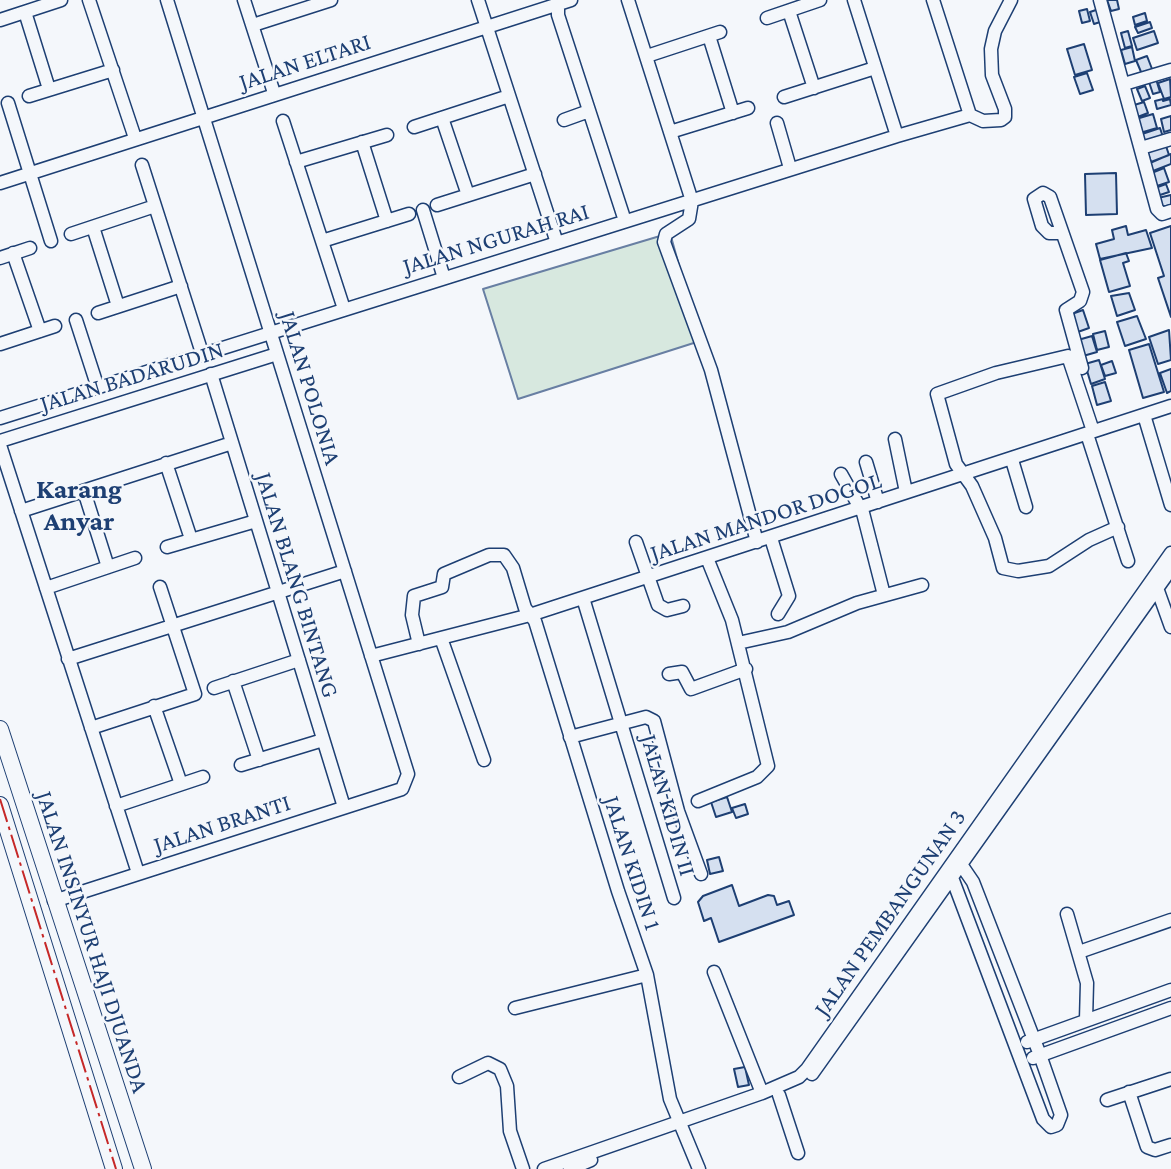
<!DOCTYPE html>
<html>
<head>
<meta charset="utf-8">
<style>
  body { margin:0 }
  canvas { display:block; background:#f4f7fb }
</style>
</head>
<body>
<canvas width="1171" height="1169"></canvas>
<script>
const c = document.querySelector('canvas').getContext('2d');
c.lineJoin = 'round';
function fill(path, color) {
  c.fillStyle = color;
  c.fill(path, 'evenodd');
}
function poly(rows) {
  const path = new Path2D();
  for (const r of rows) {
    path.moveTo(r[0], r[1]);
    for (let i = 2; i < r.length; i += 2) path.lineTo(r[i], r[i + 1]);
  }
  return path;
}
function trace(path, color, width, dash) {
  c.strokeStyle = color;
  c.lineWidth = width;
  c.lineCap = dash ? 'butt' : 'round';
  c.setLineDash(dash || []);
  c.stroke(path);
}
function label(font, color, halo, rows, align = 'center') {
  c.font = font + ' "Crimson Pro",serif';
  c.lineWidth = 5;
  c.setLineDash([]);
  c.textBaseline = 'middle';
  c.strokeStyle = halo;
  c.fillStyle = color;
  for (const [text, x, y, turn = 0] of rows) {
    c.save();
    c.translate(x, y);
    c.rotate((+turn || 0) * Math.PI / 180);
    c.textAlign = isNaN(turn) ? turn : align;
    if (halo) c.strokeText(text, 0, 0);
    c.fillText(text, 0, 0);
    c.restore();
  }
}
const green = poly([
  [670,233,700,341,518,399,483,289,670,233]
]);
const building = poly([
  [1107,0,1117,0,1119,9,1111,11,1107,0],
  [1087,9,1090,21,1082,23,1079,11,1087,9],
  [1099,9,1103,21,1094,24,1090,12,1099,9],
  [1145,13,1147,21,1135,25,1133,17,1145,13],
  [1150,22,1152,28,1138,33,1135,27,1150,22],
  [1128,31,1132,46,1125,48,1121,33,1128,31],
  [1154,31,1158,43,1137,50,1133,38,1154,31],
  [1084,44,1092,70,1075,75,1067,49,1084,44],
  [1132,47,1135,61,1125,64,1121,50,1132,47],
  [1147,56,1154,74,1144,79,1136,60,1147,56],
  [1087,73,1093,90,1080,94,1074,77,1087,73],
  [1156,79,1160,92,1153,94,1149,82,1156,79],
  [1170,79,1171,97,1164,99,1158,83,1170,79],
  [1145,86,1150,98,1142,101,1137,89,1145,86],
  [1163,99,1163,101,1170,99,1171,105,1157,109,1155,101,1163,99],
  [1144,102,1148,113,1135,118,1131,106,1144,102],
  [1153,114,1157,128,1140,133,1136,119,1153,114],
  [1171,116,1171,130,1164,132,1161,119,1171,116],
  [1160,128,1164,140,1146,145,1142,134,1160,128],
  [1164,140,1169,155,1151,162,1146,147,1164,140],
  [1171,154,1171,164,1153,171,1150,163,1171,154],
  [1164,168,1169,182,1154,187,1149,174,1164,168],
  [1116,173,1117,214,1086,215,1085,174,1116,173],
  [1166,184,1169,192,1157,196,1155,188,1166,184],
  [1171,195,1171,205,1161,207,1158,198,1171,195],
  [1126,226,1128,235,1146,230,1152,248,1100,259,1096,244,1114,239,1112,230,1126,226],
  [1171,226,1171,317,1158,278,1164,276,1150,233,1171,226],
  [1126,253,1129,261,1123,263,1130,286,1109,292,1100,260,1126,253],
  [1129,293,1135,310,1117,316,1111,296,1129,293],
  [1083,310,1089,328,1075,333,1069,315,1083,310],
  [1137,316,1146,339,1125,346,1117,322,1137,316],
  [1169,330,1171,360,1158,364,1149,337,1169,330],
  [1105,331,1109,347,1097,350,1093,334,1105,331],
  [1092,336,1097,352,1083,356,1078,340,1092,336],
  [1149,344,1164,392,1143,398,1129,350,1149,344],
  [1099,360,1105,379,1091,384,1085,364,1099,360],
  [1112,361,1116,373,1105,376,1101,365,1112,361],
  [1171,369,1171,391,1167,393,1160,373,1171,369],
  [1105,382,1111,401,1097,405,1092,386,1105,382],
  [727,797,732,812,716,817,711,802,727,797],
  [745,804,748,814,736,818,732,808,745,804],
  [719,857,723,871,710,874,707,860,719,857],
  [732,885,739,906,768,895,774,896,777,905,789,901,794,915,719,942,711,918,704,921,698,902,703,896,732,885],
  [745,1067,749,1085,738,1087,734,1069,745,1067]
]);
const minor = poly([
  [89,0,135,138],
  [244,0,274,93],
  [478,0,557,243],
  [628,0,692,201,689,219,666,234,664,242,711,370,757,542],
  [854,0,897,136],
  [933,0,970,115],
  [1100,0,1157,209,1162,214,1171,211],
  [558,6,558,15,625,221],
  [789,11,814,88],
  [25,12,49,89],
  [767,18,820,0],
  [0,20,61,0],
  [253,25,331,0],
  [709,36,733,113],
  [647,56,720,32],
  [1124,84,1171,70],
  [29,96,113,70],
  [784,97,875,68],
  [8,103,51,241],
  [442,118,468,195],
  [564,120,589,111],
  [283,121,344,309],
  [777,123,790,168],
  [414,127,509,96],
  [670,132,748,108],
  [362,142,387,221],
  [1141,148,1171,139],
  [296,162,387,135],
  [142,165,202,353],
  [0,183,571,0],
  [437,205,535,174],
  [423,210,444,278],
  [93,227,118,306],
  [1060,233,1049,233,1042,226,1034,199,1043,193,1050,197,1083,292,1080,301,1066,310,1082,368],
  [71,234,155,206],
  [322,241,409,214],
  [13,253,40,331],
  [0,258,30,248],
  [98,313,181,286],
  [76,320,98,388],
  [0,344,55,326],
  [211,374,344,807],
  [1144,415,1171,505],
  [0,418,897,136,970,115,983,121,1001,120,1005,117,1005,109,992,75,991,49,995,31,1011,0],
  [1093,431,1068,356,996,373,937,394,956,464,972,486,995,538,1003,568,1018,571,1049,566,1089,540,1118,527],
  [1087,434,1128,561],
  [895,439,906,492],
  [0,441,277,354],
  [0,445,138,873],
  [1012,460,1026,507],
  [866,462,878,502],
  [166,463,191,539],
  [841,474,863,513,884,595],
  [84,491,108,567],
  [21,511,232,443],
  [771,538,789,596,778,614],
  [636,542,658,605,667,610,683,606],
  [167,547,256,521],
  [46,588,135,558],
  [1157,588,1171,627],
  [583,598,674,898],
  [441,638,484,760],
  [738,643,788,632,857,603,922,585],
  [419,644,412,615,414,596,442,587,444,574,489,555,504,555,513,568,525,608,535,621,618,891,647,975,670,1099,699,1169],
  [371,656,530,615,1171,406],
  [68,659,345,571],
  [669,674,682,672,691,689,746,669],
  [233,681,259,760],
  [214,688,299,660],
  [154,706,181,784],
  [91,728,195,694,160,587],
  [570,737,646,717,654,721,678,811,701,874],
  [241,765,323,740],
  [698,801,757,777,768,766,732,620,707,558],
  [116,806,203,777],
  [951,875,1043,1119,1051,1127,1057,1125,1061,1115,1040,1055,973,882,958,860],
  [54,901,402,789,408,774,167,0],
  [1067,914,1087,983,1086,1020],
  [1079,952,1171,920],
  [714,972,762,1093],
  [515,1008,647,975],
  [1027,1042,1171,990],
  [1033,1058,1171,1008],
  [812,1074,1171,569],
  [459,1077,488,1063,500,1069,507,1086,510,1131,523,1169],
  [1129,1092,1147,1147,1155,1150,1171,1145],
  [779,1095,798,1153],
  [1107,1100,1171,1079],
  [544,1169,762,1093,799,1077,807,1069,1171,553],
  [570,1169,591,1160]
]);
const major = poly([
  [0,729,143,1169],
  [0,805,114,1169]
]);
const power = poly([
  [0,799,116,1169]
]);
const streetNames = [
  ["JALAN ELTARI",305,62,-18],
  ["JALAN NGURAH RAI",496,239,-17],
  ["JALAN BADARUDIN",132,377,-17],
  ["JALAN POLONIA",310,388,73],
  ["JALAN MANDOR DOGOL",766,517,-18],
  ["JALAN BLANG BINTANG",297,585,73],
  ["JALAN KIDIN II",668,805,74],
  ["JALAN BRANTI",222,824,-18],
  ["JALAN KIDIN 1",632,863,72],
  ["JALAN PEMBANGUNAN 3",890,913,-55],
  ["JALAN INSINYUR HAJI DJUANDA",92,942,72]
];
const quarterNames = [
  ["Karang",79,489],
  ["Anyar",79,521]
];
fill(green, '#d7e8df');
trace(green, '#687fa3', 2);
fill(building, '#d5e0f0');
trace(building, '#1d3f73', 2);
trace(minor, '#1d3f73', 15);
trace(major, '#1d3f73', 18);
trace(minor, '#f4f7fb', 12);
trace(major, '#f4f7fb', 16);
trace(power, '#c62828', 2, [24, 5, 3.5, 5]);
label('24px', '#1d3f73', '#f4f7fb', streetNames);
label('bold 28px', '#1d3f73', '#f4f7fb', quarterNames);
</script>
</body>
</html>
